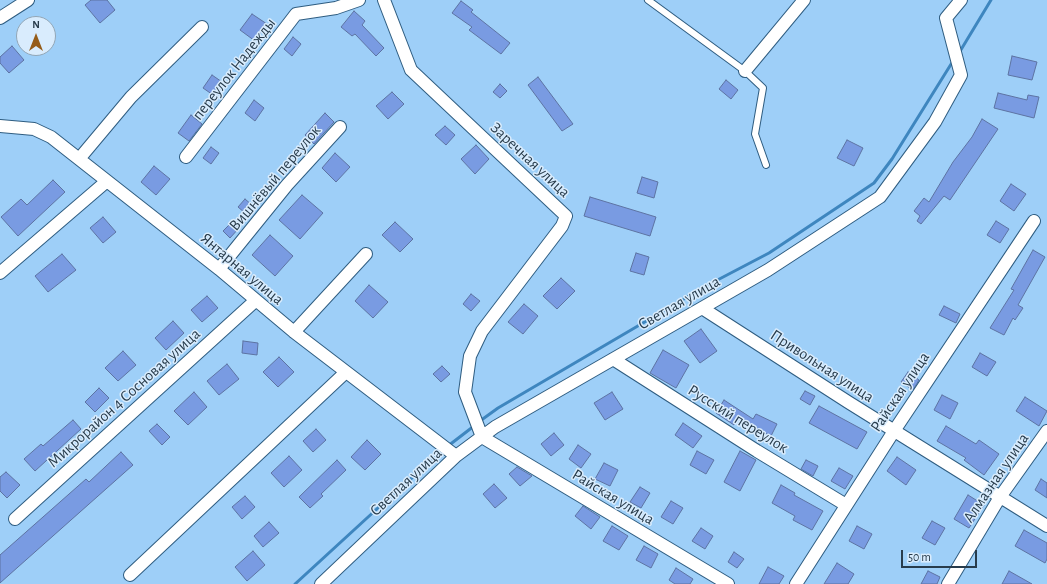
<!DOCTYPE html>
<html>
<head>
<meta charset="utf-8">
<style>
  body { margin:0 }
  #map { position:relative; width:1047px; height:584px; overflow:hidden; background:#9ecff8; font-family:"Alegreya Sans",sans-serif }
  canvas { display:block }
  .north { position:absolute; left:16px; top:16px; width:40px; height:40px; box-sizing:border-box; background:#d9ecfd; border:1px solid #92a6b6; border-radius:50%; rotate:0deg; font-size:11px; font-weight:700; line-height:16px; text-align:center; color:#283c4c }
  .north::after { content:''; display:block; margin:auto; width:14px; height:18px; background:#955c19; clip-path:polygon(50% 0,100% 100%,50% 72%,0 100%) }
  .scale { position:absolute; left:901px; top:550px; width:76px; height:18px; box-sizing:border-box; border:2px solid #283c4c; border-top:0; padding-left:5px; font-size:12px; line-height:14px; white-space:nowrap; color:#283c4c; -webkit-text-stroke:3px #d9ecfd; paint-order:stroke }
</style>
</head>
<body>
<div id="map">
<canvas width="1047" height="584"></canvas>
<div class="north">N</div>
<div class="scale">50 m</div>
</div>
<script>
const c = document.querySelector('canvas').getContext('2d');
c.lineJoin = 'round';
function poly(rows) {
  const path = new Path2D();
  for (const r of rows) {
    path.moveTo(r[0], r[1]);
    for (let i = 2; i < r.length; i += 2) path.lineTo(r[i], r[i + 1]);
  }
  return path;
}
function trace(path, color, width, dash) {
  c.strokeStyle = color;
  c.lineWidth = width;
  c.lineCap = dash ? 'butt' : 'round';
  c.setLineDash(dash || []);
  c.stroke(path);
}
function fill(path, color) {
  c.fillStyle = color;
  c.fill(path, 'evenodd');
}
function label(font, color, halo, rows, align = 'center') {
  c.font = font + ' "Alegreya Sans",sans-serif';
  c.lineWidth = 3;
  c.setLineDash([]);
  c.textBaseline = 'middle';
  c.strokeStyle = halo;
  c.fillStyle = color;
  for (const [text, x, y, turn = 0] of rows) {
    c.save();
    c.translate(x, y);
    c.rotate((+turn || 0) * Math.PI / 180);
    c.textAlign = isNaN(turn) ? turn : align;
    if (halo) c.strokeText(text, 0, 0);
    c.fillText(text, 0, 0);
    c.restore();
  }
}
const stream = poly([
  [959,53,991,0],
  [480,421,498,408,706,286,769,253,874,183,892,159,953,61],
  [448,446,474,426],
  [295,584,391,496,444,450]
]);
const building = poly([
  [91,0,107,0,115,10,100,23,85,5,91,0],
  [461,1,473,10,471,12,510,43,501,54,469,30,472,27,452,13,461,1],
  [354,11,365,21,362,25,384,48,376,56,355,34,352,36,341,27,354,11],
  [252,14,267,24,255,41,240,30,252,14],
  [293,37,301,44,292,56,284,49,293,37],
  [12,46,24,60,9,73,0,63,0,57,12,46],
  [1012,56,1037,62,1032,80,1008,75,1012,56],
  [212,75,225,84,216,97,203,88,212,75],
  [538,77,573,124,562,131,528,85,538,77],
  [726,80,738,90,731,99,719,89,726,80],
  [500,84,507,91,500,98,493,92,500,84],
  [392,92,404,104,388,119,376,106,392,92],
  [998,93,1027,100,1028,95,1039,97,1034,118,994,108,998,93],
  [254,100,264,108,255,121,245,113,254,100],
  [325,113,334,122,314,144,305,135,325,113],
  [191,115,202,124,189,141,178,133,191,115],
  [982,119,998,129,950,200,944,196,921,224,917,221,920,216,914,211,924,198,929,202,953,162,972,137,982,119],
  [445,126,455,135,446,145,435,135,445,126],
  [847,140,863,148,854,166,837,158,847,140],
  [476,145,489,159,475,174,461,159,476,145],
  [211,147,219,153,211,164,203,158,211,147],
  [335,153,350,167,336,182,322,168,335,153],
  [154,166,170,179,156,195,141,182,154,166],
  [642,177,658,182,654,198,637,193,642,177],
  [53,180,65,192,18,236,1,217,21,199,27,205,53,180],
  [1011,184,1026,194,1014,211,1000,201,1011,184],
  [302,195,323,213,300,239,279,220,302,195],
  [590,197,656,217,650,236,584,216,590,197],
  [245,199,252,205,245,213,238,207,245,199],
  [103,217,116,232,103,243,90,228,103,217],
  [996,221,1009,229,1000,243,987,235,996,221],
  [232,222,239,228,230,238,223,231,232,222],
  [395,222,413,239,400,252,382,235,395,222],
  [270,235,293,256,275,276,252,255,270,235],
  [1033,250,1045,257,1018,305,1023,308,1015,320,1013,318,1004,335,990,328,1014,290,1011,289,1033,250],
  [636,253,649,257,644,275,630,271,636,253],
  [62,254,76,270,48,292,35,276,62,254],
  [561,278,575,291,557,309,543,296,561,278],
  [369,285,388,302,373,318,355,301,369,285],
  [471,294,480,301,471,311,463,304,471,294],
  [207,296,218,308,202,322,191,310,207,296],
  [524,304,538,316,523,334,508,322,524,304],
  [944,306,960,314,956,323,939,315,944,306],
  [173,321,184,333,166,350,155,338,173,321],
  [701,329,717,351,700,363,684,341,701,329],
  [243,341,258,343,257,355,242,353,243,341],
  [663,350,689,365,676,388,650,373,663,350],
  [123,351,136,365,118,381,105,368,123,351],
  [980,353,996,362,987,376,972,367,980,353],
  [279,357,294,372,278,387,263,372,279,357],
  [227,364,239,379,219,395,207,381,227,364],
  [442,366,450,374,441,382,433,374,442,366],
  [908,372,919,380,913,390,901,382,908,372],
  [99,388,109,398,95,412,85,402,99,388],
  [805,391,815,396,810,405,800,399,805,391],
  [194,392,207,407,188,425,174,411,194,392],
  [612,392,623,409,605,420,594,403,612,392],
  [942,395,958,403,950,419,934,410,942,395],
  [1025,397,1047,411,1039,426,1016,411,1025,397],
  [724,400,753,419,756,414,777,424,771,436,737,419,734,425,716,413,724,400],
  [819,406,867,432,857,449,809,423,819,406],
  [73,420,81,429,35,471,24,459,41,444,43,446,73,420],
  [683,423,702,436,693,448,675,435,683,423],
  [157,424,170,437,162,445,149,431,157,424],
  [946,426,976,444,979,440,999,454,984,475,964,460,966,458,937,441,946,426],
  [316,429,326,440,313,452,303,441,316,429],
  [554,433,564,445,551,456,541,444,554,433],
  [367,440,381,454,365,470,351,457,367,440],
  [578,445,591,454,581,468,569,459,578,445],
  [697,451,714,460,706,474,690,465,697,451],
  [740,451,756,460,740,491,724,482,740,451],
  [121,452,133,465,0,583,0,555,86,479,89,482,121,452],
  [289,456,302,470,284,487,271,473,289,456],
  [897,457,916,470,906,485,887,471,897,457],
  [337,460,346,470,321,494,323,496,310,508,299,497,337,460],
  [806,460,818,466,813,476,801,469,806,460],
  [604,463,618,470,610,486,595,479,604,463],
  [517,467,532,476,520,486,509,474,517,467],
  [839,468,853,476,845,489,831,481,839,468],
  [6,472,20,485,7,498,0,491,0,477,6,472],
  [1041,479,1047,483,1047,498,1035,490,1041,479],
  [494,484,507,498,495,508,483,494,494,484],
  [781,485,795,493,794,495,823,511,812,530,793,520,795,516,772,503,781,485],
  [640,487,650,493,641,508,630,502,640,487],
  [968,495,984,505,969,528,954,519,968,495],
  [245,496,255,507,242,519,232,507,245,496],
  [671,501,683,508,673,524,661,517,671,501],
  [583,506,600,517,591,529,575,516,583,506],
  [932,521,945,528,935,545,922,538,932,521],
  [269,522,279,533,263,547,254,536,269,522],
  [612,526,628,536,619,550,603,541,612,526],
  [857,526,872,534,864,549,849,541,857,526],
  [701,528,713,536,705,549,692,541,701,528],
  [1024,530,1047,543,1047,559,1045,563,1015,546,1024,530],
  [644,546,658,554,651,568,636,560,644,546],
  [253,551,265,565,247,581,235,567,253,551],
  [734,552,744,559,737,568,728,562,734,552],
  [837,563,854,574,848,584,824,584,837,563],
  [768,567,784,576,779,584,759,584,768,567],
  [676,568,693,579,690,584,675,584,669,580,676,568],
  [928,571,940,577,937,584,921,584,928,571],
  [1009,571,1032,584,1002,584,1009,571]
]);
const lane = poly([
  [648,0,745,71,763,88,755,134,766,165]
]);
const street = poly([
  [384,0,411,70,566,216,562,226,482,331,470,356,465,392,482,437,728,584],
  [0,18,28,0],
  [745,71,804,0],
  [0,126,34,129,51,137,219,269,294,332,456,456],
  [186,157,296,14,336,8,359,0],
  [79,159,131,97,202,27],
  [219,269,287,185,340,127],
  [0,273,107,181],
  [702,308,848,402,1047,526],
  [294,332,366,254],
  [613,359,757,451,846,505],
  [15,519,255,301],
  [130,575,346,372],
  [321,584,456,456,495,427,768,270,880,197,935,122,961,75,946,18,961,0],
  [796,584,894,431,1034,221],
  [948,584,1000,497,1047,431]
]);
const streetNames = [
  ["переулок Надежды",234,69,-52],
  ["Заречная улица",530,160,43],
  ["Вишнёвый переулок",275,178,-50],
  ["Янтарная улица",242,269,40],
  ["Светлая улица",679,303,-30],
  ["Привольная улица",822,366,33],
  ["Райская улица",900,392,-56],
  ["Микрорайон 4 Сосновая улица",124,398,-42],
  ["Русский переулок",738,419,32],
  ["Алмазная улица",996,478,-56],
  ["Светлая улица",406,482,-43],
  ["Райская улица",613,497,31]
];
trace(stream, '#3e86bf', 3);
fill(building, '#799be2');
trace(building, '#5d73a2', 1);
trace(lane, '#2f5d81', 8);
trace(street, '#2f5d81', 14);
trace(lane, '#fff', 6);
trace(street, '#fff', 12);
label('16px', '#283c4c', '#d9ecfd', streetNames);
</script>
</body>
</html>
